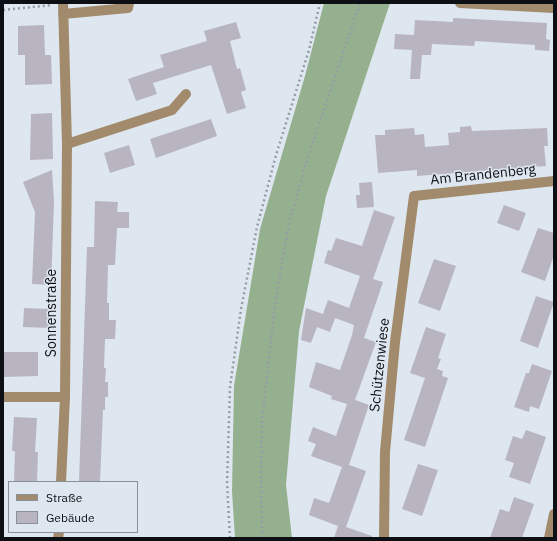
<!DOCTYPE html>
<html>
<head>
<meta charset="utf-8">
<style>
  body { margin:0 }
  #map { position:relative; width:557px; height:541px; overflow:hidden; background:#dee6f0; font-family:"IBM Plex Sans",sans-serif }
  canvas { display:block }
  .frame { position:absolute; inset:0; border:4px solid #0c0f13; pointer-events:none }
  .legend { position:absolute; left:8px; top:481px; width:130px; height:52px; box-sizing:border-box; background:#dee6f0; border:1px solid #8a9098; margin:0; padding:5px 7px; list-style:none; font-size:12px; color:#0c0f13 }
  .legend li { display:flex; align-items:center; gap:8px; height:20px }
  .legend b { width:20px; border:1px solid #8a9098 }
</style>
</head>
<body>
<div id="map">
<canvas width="557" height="541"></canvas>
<div class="frame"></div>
<ul class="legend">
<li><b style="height:5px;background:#a28b6c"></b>Straße</li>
<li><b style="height:11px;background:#b8b5c1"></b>Gebäude</li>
</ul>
</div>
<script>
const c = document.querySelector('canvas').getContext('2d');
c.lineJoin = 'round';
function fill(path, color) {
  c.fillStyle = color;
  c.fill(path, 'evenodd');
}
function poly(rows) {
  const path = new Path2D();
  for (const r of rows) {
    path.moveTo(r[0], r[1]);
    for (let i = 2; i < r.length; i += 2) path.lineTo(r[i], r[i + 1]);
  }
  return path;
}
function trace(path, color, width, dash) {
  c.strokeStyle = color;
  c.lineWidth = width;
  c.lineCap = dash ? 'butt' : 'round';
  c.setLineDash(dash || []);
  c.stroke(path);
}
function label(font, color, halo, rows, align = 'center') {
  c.font = font + ' "IBM Plex Sans",sans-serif';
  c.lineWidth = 3;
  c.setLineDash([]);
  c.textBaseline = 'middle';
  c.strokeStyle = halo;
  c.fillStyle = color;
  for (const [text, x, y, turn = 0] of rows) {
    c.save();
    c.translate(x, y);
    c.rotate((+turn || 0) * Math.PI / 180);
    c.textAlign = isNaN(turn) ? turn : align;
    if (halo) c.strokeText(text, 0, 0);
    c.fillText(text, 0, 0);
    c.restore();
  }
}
const forest = poly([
  [324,3,390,3,326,196,299,331,286,485,292,538,235,538,232,491,234,386,260,229,305,76]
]);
const building = poly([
  [453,18,547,23,546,39,550,40,549,51,535,50,535,45,475,41,474,46,432,44,431,55,422,55,420,79,410,79,412,50,394,49,395,34,414,35,415,20,453,22],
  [236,22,241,38,230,41,237,69,240,68,246,90,241,92,246,108,227,114,211,65,153,83,157,94,136,101,128,79,164,67,160,55,207,41,204,31],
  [44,25,45,55,51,55,52,84,25,85,25,55,18,55,18,26],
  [52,113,53,159,30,160,31,114],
  [211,119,217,136,156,158,150,139],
  [471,126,472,131,547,128,548,146,544,146,546,166,417,176,417,170,378,173,375,135,385,135,385,130,414,128,415,135,424,134,425,147,449,145,448,133,460,132,460,127],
  [129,145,135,165,110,173,104,153],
  [52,170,54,202,51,285,32,284,35,212,23,182],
  [372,182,374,207,357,208,356,195,360,195,359,183],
  [95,201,118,202,117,212,129,212,129,228,117,228,115,265,108,265,107,303,109,303,109,320,116,320,115,339,105,339,104,368,106,368,105,382,108,382,108,397,105,397,105,410,103,410,100,482,79,482,87,247,94,247],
  [504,205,526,213,519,231,497,223],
  [374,210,395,217,373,279,383,282,364,338,376,342,355,400,369,405,349,465,366,471,346,527,372,536,372,538,334,538,338,526,309,515,314,498,329,503,342,467,311,456,316,444,308,441,313,427,336,436,347,404,331,399,332,396,309,387,316,362,340,370,352,335,354,325,335,318,330,332,317,327,311,343,301,340,306,308,323,314,328,300,349,308,360,276,324,263,328,250,331,251,336,238,362,246],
  [538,228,554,233,554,255,545,281,521,272],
  [434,259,456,266,440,311,418,303],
  [536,296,554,302,538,348,520,341],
  [24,308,50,309,50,328,23,327],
  [426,327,446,334,438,358,441,359,437,369,443,371,442,376,448,378,425,447,404,440,425,378,410,373],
  [3,352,38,352,38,376,3,377],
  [532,364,552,371,539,409,530,406,529,412,514,407,526,373,529,373],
  [14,417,37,418,35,452,38,452,37,482,14,482,15,451,12,451],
  [526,430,546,437,530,484,509,477,514,463,505,460,513,436,522,439],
  [418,464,438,470,422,516,402,509],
  [514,497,534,504,522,538,490,538,500,509,509,512]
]);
const path = poly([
  [3,10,52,5],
  [230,538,227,483,230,387,241,309,257,227,276,155,309,50,320,3],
  [262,538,261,477,262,420,276,296,288,229,306,163,360,3]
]);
const minor = poly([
  [460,3,554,8],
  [63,14,128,8,129,3],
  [67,144,172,110,186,94],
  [3,397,65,397],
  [61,482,65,397,67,144,63,3],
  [58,538,59,532],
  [384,538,385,452,395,342,414,196,554,181]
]);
const tertiary = poly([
  [549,538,554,514]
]);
const streetNames = [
  ["Am Brandenberg",483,175,-6],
  ["Sonnenstraße",52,313,-90],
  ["Schützenwiese",380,365,-84]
];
fill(forest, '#95b08f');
fill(building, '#b8b5c1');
trace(path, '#969ca4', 2.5, [2, 3]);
trace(minor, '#a28b6c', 10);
trace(tertiary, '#a28b6c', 10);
label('14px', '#0c0f13', '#dee6f0', streetNames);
</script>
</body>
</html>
